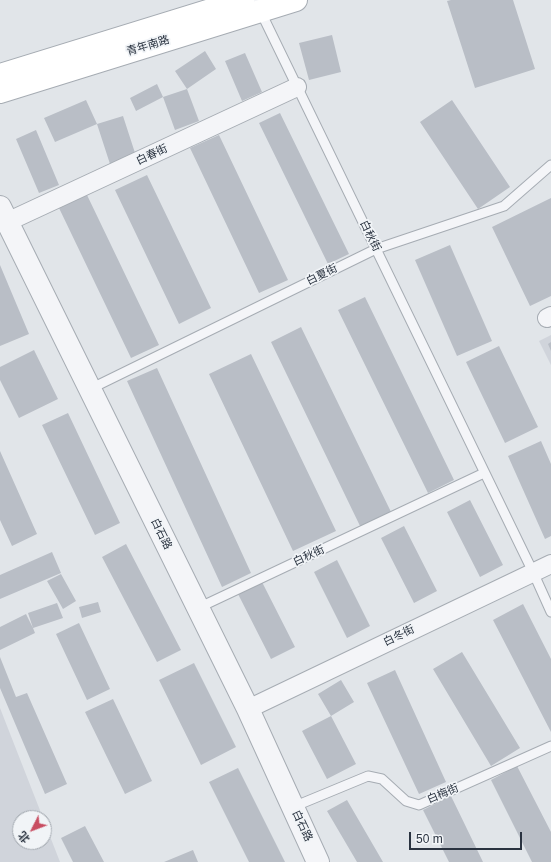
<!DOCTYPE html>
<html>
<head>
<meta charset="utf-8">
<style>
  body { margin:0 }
  #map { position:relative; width:551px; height:862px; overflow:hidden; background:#e1e5e9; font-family:Helvetica,"Noto Sans SC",sans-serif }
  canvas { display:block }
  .north { position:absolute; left:12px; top:810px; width:40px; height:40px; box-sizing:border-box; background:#f1f4f7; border:1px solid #a1a7ae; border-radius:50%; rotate:228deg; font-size:11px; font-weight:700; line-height:16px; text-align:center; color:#2a3340 }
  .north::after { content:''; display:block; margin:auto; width:14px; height:18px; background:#c84d61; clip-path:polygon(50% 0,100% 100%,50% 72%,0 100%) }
  .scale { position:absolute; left:409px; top:832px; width:113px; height:18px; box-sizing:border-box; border:2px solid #2a3340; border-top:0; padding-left:5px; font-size:12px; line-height:14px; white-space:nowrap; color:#2a3340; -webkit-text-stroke:3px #f1f4f7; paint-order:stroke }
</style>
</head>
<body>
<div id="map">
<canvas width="551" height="862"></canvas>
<div class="north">北</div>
<div class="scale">50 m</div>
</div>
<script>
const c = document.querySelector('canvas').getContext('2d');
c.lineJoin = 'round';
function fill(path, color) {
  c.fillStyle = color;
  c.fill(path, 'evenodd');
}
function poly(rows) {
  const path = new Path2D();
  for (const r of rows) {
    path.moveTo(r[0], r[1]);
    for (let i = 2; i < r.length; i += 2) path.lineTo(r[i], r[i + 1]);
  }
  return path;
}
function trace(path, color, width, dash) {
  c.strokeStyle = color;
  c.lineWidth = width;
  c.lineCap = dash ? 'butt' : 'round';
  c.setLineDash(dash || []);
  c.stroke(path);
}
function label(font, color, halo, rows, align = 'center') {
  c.font = font + ' Helvetica,"Noto Sans SC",sans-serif';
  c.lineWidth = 3.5;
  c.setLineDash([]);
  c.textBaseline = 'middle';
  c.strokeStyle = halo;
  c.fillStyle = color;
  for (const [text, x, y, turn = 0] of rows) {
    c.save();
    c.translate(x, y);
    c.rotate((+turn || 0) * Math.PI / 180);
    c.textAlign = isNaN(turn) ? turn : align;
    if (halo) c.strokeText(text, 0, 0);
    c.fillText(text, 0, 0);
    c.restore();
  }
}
const built = poly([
  [551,335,551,365,539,341],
  [0,708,43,818,20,818,20,842,44,842,44,821,60,862,0,862]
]);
const building = poly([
  [451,0,513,0,535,69,475,88,447,1],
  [332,35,341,72,309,80,299,43],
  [205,51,216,69,187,89,199,121,175,130,163,97,187,89,175,71],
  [245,53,262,92,242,101,225,61],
  [157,84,163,97,136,111,130,98],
  [86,100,97,124,55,142,44,118],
  [452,100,510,187,478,209,420,122],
  [280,113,349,254,328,264,259,123],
  [123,116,136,156,110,164,97,124],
  [36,130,59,185,39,193,16,139],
  [219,135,288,280,259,293,190,148],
  [147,175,211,308,179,324,115,190],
  [87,195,159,345,131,358,59,208],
  [551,198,551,296,530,306,492,227],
  [450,245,492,341,457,356,415,260],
  [0,265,29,334,0,346],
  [365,297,454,480,428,493,338,310],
  [301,327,392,514,361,528,271,342],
  [551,342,551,351,548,344],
  [499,346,538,427,505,443,466,362],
  [34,350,58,399,19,418,0,380,0,367],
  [251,354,336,531,293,551,209,374],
  [157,368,251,573,222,587,127,381],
  [68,413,120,523,95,535,42,425],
  [541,441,551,464,551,536,545,539,508,456],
  [0,451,37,534,12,546,0,520],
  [470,500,503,565,480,577,447,512],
  [404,526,437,591,414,603,381,538],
  [126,544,181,650,157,662,102,557],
  [52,552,61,573,0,599,0,575],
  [337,560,370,626,347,638,314,572],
  [61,574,76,601,63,609,47,581],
  [262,582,295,647,271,659,238,594],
  [98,602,101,612,82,618,79,607],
  [57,603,63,618,33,628,35,633,0,650,0,627,26,614,33,628,28,613],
  [523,604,551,659,551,732,493,620],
  [79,623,110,689,87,700,56,634],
  [462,652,520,748,491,766,433,669],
  [0,657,16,697,27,693,67,784,45,794,0,688],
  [194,663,236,747,201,765,159,680],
  [395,670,446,782,419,794,367,683],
  [341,680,354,702,331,716,318,694],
  [113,699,152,781,125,794,85,712],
  [331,716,356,764,327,779,302,731],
  [517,766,551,832,551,862,532,862,491,780],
  [238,768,285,862,249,862,209,782],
  [451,796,483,862,449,862,423,810],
  [347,800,383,862,357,862,327,811],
  [85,826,104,862,73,862,61,838],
  [193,850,198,862,164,862]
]);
const service = poly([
  [255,0,533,572,551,612],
  [90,389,376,249,504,206,551,165],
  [198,608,484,473],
  [293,807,368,776,382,779,406,801,419,805,551,746]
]);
const minor = poly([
  [7,222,297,87],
  [547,318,551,316],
  [248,709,551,564]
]);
const tertiary = poly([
  [0,207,248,709,318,862]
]);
const secondary = poly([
  [0,75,243,0],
  [0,92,296,0]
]);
const streetNames = [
  ["青年南路",148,46,-17],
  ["白春街",152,155,-25],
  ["白秋街",370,236,64],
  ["白夏街",322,275,-26],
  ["白石路",161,534,64],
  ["白秋街",309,556,-25],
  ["白冬街",399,636,-26],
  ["白梅街",443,794,-23],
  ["白石路",302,826,65]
];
fill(built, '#d0d4db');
fill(building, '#b9bec6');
trace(service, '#a6acb3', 11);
trace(minor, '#a6acb3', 20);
trace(tertiary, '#a6acb3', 24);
trace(secondary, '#a6acb3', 24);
trace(service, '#f4f5f8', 9);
trace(minor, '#f4f5f8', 18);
trace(tertiary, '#f4f5f8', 22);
trace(secondary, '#fff', 22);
label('11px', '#2a3340', '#f1f4f7', streetNames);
</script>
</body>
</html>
